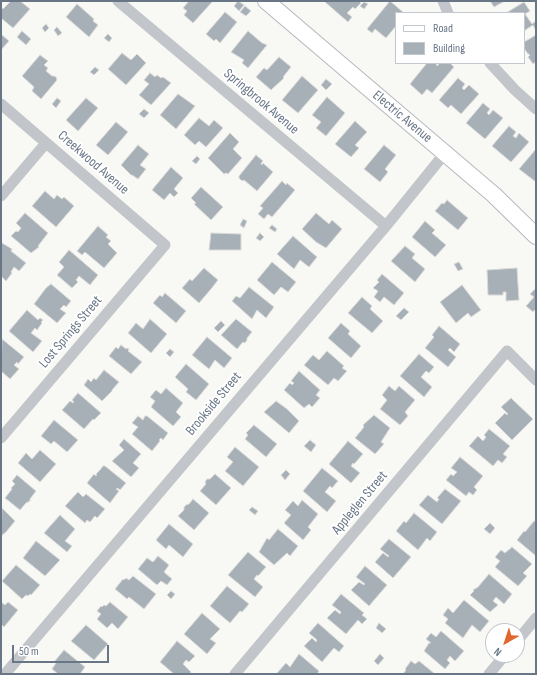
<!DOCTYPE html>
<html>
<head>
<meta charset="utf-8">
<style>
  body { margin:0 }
  #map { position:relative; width:537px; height:675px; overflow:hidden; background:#f8f8f5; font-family:"Sofia Sans Condensed",sans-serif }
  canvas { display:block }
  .frame { position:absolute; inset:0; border:2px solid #687686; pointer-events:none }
  .legend { position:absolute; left:395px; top:12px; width:130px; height:52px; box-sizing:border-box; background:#fff; border:1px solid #c3c8cf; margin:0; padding:5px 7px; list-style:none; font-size:12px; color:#687686 }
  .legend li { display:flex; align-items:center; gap:8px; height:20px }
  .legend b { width:20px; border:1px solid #c3c8cf }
  .north { position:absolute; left:485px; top:623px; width:40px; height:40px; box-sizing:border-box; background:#fff; border:1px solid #c3c8cf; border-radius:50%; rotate:219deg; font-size:11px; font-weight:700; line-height:16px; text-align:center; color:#687686 }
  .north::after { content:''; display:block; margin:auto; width:14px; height:18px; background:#e1672d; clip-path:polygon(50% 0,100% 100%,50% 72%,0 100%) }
  .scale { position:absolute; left:12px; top:645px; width:97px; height:18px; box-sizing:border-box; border:2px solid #687686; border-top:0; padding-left:5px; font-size:12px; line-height:14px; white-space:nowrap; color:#687686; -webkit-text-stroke:3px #fff; paint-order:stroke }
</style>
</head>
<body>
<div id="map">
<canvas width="537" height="675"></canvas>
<div class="frame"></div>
<ul class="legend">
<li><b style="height:5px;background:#fff"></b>Road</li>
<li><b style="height:11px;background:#a8b0b7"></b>Building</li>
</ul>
<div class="north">N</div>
<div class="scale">50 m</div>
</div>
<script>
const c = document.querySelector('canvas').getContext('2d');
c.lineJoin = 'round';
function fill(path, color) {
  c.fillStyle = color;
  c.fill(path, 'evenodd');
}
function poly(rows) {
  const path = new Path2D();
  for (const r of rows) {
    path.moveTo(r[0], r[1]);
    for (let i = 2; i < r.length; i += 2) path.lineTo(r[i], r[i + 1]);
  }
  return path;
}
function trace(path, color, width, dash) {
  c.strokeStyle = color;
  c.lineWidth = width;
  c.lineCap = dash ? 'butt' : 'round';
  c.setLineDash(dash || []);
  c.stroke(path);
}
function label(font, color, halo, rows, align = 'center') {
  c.font = font + ' "Sofia Sans Condensed",sans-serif';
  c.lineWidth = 4;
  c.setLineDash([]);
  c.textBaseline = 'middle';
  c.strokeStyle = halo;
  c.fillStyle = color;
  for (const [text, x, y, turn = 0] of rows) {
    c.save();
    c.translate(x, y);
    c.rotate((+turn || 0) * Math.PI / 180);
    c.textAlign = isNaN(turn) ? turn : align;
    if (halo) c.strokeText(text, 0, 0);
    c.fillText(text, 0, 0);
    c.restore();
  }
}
const building = poly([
  [11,1,20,1,30,9,13,28,1,18,1,7,3,9,11,1],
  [189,1,213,1,193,23,184,15,187,11,183,8,189,1],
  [238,1,244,5,239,11,234,6,238,1],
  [326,1,359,1,361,3,355,9,353,7,347,13,352,17,348,22,325,2,326,1],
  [390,1,404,13,396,13,396,26,386,38,375,29,372,33,367,29,390,1],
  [490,1,505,1,494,7,490,1],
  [364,2,368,4,364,9,360,6,364,2],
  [524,2,530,11,525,14,532,24,536,21,535,29,533,25,524,31,524,13,506,13,524,2],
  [77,4,94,19,93,21,98,25,89,37,66,17,77,4],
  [245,6,251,11,246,16,240,12,245,6],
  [225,12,237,22,220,43,216,39,214,41,206,34,225,12],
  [46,24,49,28,45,32,42,28,46,24],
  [57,27,62,33,58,36,54,30,57,27],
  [22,31,31,39,26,45,17,37,22,31],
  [248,31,262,43,267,45,248,68,242,63,244,60,231,52,248,31],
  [1,34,9,41,1,50,1,34],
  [108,34,112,38,109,42,104,38,108,34],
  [536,35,536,62,533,64,528,57,530,55,529,54,528,54,524,48,524,42,536,35],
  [122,53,131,60,137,54,146,63,126,85,108,69,122,53],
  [40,55,48,61,44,65,48,68,46,71,52,76,54,76,56,77,57,80,41,99,32,91,34,87,22,76,40,55],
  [279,57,291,67,283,77,284,78,271,90,256,77,264,68,267,70,279,57],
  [427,63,436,63,437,66,440,63,450,63,454,67,432,93,427,89,422,95,410,84,427,63],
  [95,67,99,70,94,75,90,72,95,67],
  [150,73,155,77,157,75,161,78,163,77,171,83,151,105,139,95,149,84,144,80,150,73],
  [302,76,318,90,298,113,282,100,302,76],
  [458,78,465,84,462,88,464,90,469,85,479,94,461,114,451,105,448,108,439,100,458,78],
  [326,79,332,84,326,90,321,85,326,79],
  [178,94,195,106,176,129,160,115,178,94],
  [327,97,345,113,326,136,316,128,321,122,312,115,327,97],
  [57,98,61,101,56,108,52,104,57,98],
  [86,98,98,108,78,131,66,120,86,98],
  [483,103,490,109,487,113,489,115,493,110,503,118,485,139,466,123,483,103],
  [144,109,149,113,144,118,139,114,144,109],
  [199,118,209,126,214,120,223,128,206,147,199,141,195,145,184,135,199,118],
  [355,121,367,132,355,145,359,148,351,157,335,144,355,121],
  [116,122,128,132,108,155,96,145,116,122],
  [509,126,516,132,513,136,516,138,519,133,529,142,511,162,492,146,509,126],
  [230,133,239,142,233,149,242,158,228,174,226,173,224,174,208,158,230,133],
  [138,145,149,154,140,165,146,169,138,179,132,175,131,175,121,165,138,145],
  [384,145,396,155,385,169,388,172,380,182,364,169,384,145],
  [536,149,536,182,519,169,536,149],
  [256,155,263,161,261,163,262,165,263,163,273,172,257,191,244,180,242,181,239,178,239,176,256,155],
  [197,156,200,159,196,164,192,161,197,156],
  [171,167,183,178,174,189,178,193,174,197,170,193,164,200,152,190,171,167],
  [282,181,286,185,287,183,295,190,272,217,268,214,264,219,258,214,263,208,260,206,282,181],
  [201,187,223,207,211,220,194,204,196,203,191,198,201,187],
  [45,191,54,199,57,195,62,199,64,197,74,206,56,227,32,206,45,191],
  [447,200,468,218,458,230,435,211,442,203,444,204,447,200],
  [25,213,48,233,38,246,39,247,31,253,11,236,16,231,18,232,21,228,16,223,25,213],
  [316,213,329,224,332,220,342,229,326,248,316,242,302,229,316,213],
  [243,219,247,221,244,228,240,225,243,219],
  [425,221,435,230,432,233,446,245,435,257,412,237,425,221],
  [272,225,277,229,275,232,269,228,272,225],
  [98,226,108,235,106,237,111,241,108,244,117,253,104,268,85,252,82,255,77,251,98,226],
  [211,233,241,234,241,250,209,250,211,233],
  [260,233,264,237,260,241,256,238,260,233],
  [293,236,317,257,309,267,300,260,294,269,277,254,293,236],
  [2,243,12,249,11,251,26,263,19,271,14,267,11,272,12,273,6,281,1,276,1,245,2,243],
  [405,246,415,254,412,258,425,269,415,282,391,261,405,246],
  [69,250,98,275,90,285,79,276,76,280,78,282,72,288,57,275,64,267,59,262,69,250],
  [272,262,296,282,288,292,281,287,274,295,257,280,272,262],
  [459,262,463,269,458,271,454,264,459,262],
  [204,268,218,280,211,289,199,303,182,288,190,279,192,281,204,268],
  [517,268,519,300,506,301,506,292,503,292,503,295,488,295,487,270,517,268],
  [382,274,404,293,394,305,384,297,380,302,374,297,378,291,373,288,379,282,377,280,382,274],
  [51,284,71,301,66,307,64,305,60,309,66,313,57,323,34,304,46,288,51,284],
  [462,285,481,310,471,317,468,313,456,323,440,302,462,285],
  [249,287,274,307,266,318,257,310,252,319,232,301,236,296,240,298,249,287],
  [536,288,536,312,534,310,533,312,526,306,534,297,530,294,536,288],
  [165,293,186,311,176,323,153,303,160,295,162,297,165,293],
  [362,297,372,306,370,309,383,321,372,333,348,313,362,297],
  [404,308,409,312,401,320,396,316,404,308],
  [27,310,38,320,40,318,43,320,41,322,42,323,37,330,35,328,31,333,42,341,33,352,9,331,27,310],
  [150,319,167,334,151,353,128,333,136,323,143,329,150,319],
  [236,319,252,332,247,338,247,340,245,343,243,342,237,349,221,335,236,319],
  [221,321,225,325,218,332,214,328,221,321],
  [341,323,350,331,348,334,361,346,351,358,328,338,341,323],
  [439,326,460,344,454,352,450,348,448,350,456,357,448,367,425,348,434,337,432,335,439,326],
  [207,337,232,358,224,368,215,360,209,369,192,355,207,337],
  [2,339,24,357,18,364,17,362,14,365,19,369,10,379,1,371,2,339],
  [121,345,126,349,127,348,129,349,128,351,142,362,131,374,109,356,116,347,118,349,121,345],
  [170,349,174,352,170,357,166,353,170,349],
  [327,351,344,366,342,368,347,371,338,381,334,378,328,385,304,365,313,355,319,360,327,351],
  [419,354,434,367,429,373,426,371,421,377,432,387,424,397,400,376,419,354],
  [186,364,209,384,196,400,186,392,188,389,175,377,186,364],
  [104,370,119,382,112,390,112,391,102,401,84,385,88,379,91,382,94,378,96,380,104,370],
  [299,371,320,390,316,395,320,398,312,407,309,404,304,408,284,390,290,383,292,385,294,383,291,381,299,371],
  [389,386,395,391,399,386,415,400,405,412,408,416,400,425,380,409,387,400,382,395,389,386],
  [166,388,183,403,176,412,181,417,173,426,151,407,155,401,150,397,156,390,161,394,166,388],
  [78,393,101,413,94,420,93,419,84,429,62,410,70,401,73,403,74,402,72,400,78,393],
  [511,398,533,419,512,440,495,423,505,413,507,415,508,414,501,407,511,398],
  [276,401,287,409,299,421,289,433,264,412,276,401],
  [374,415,390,428,381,442,384,444,375,454,355,438,364,427,363,425,374,415],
  [138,416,143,420,145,416,147,416,168,433,163,440,161,438,159,440,160,441,152,451,132,434,138,427,132,423,138,416],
  [54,420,78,440,67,452,54,441,51,444,41,436,54,420],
  [254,425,277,444,266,457,245,439,248,435,246,433,254,425],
  [489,429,510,446,503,454,507,457,502,463,498,460,493,466,469,446,478,436,483,441,486,437,484,435,489,429],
  [124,439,141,454,133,463,139,468,131,477,112,461,124,450,119,445,124,439],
  [310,440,316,445,311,452,304,446,310,440],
  [348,441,363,454,354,464,353,463,351,466,360,473,351,483,329,464,348,441],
  [235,447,259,467,243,486,225,471,233,462,227,457,235,447],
  [40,450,56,464,40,482,18,463,26,453,32,459,40,450],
  [460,457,483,476,474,487,477,490,473,495,469,492,466,496,446,480,451,474,453,476,457,472,451,468,460,457],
  [103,466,105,466,126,483,120,490,118,488,116,489,119,491,110,503,87,483,94,474,96,476,97,475,96,474,100,470,103,466],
  [322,468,338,481,332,488,330,486,325,492,336,501,327,512,303,491,322,468],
  [286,470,290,474,285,480,281,475,286,470],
  [215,474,231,488,216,505,200,491,206,484,205,482,207,479,210,479,215,474],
  [17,475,36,491,30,499,30,501,26,503,20,510,5,498,12,489,11,488,15,484,12,481,17,475],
  [445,489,461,501,442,524,419,505,428,495,437,502,439,499,437,498,445,489],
  [78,492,83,497,86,494,105,509,97,518,95,516,90,522,87,520,85,523,65,506,78,492],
  [193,499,209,513,194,530,178,516,184,510,184,507,186,505,189,504,193,499],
  [302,500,318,514,308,527,311,530,303,540,284,523,291,515,285,510,293,501,298,506,302,500],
  [252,507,258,511,255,515,249,510,252,507],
  [2,508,15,521,6,532,1,536,2,508],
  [414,513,437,532,430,541,427,538,418,550,396,531,404,521,406,523,414,513],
  [60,515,75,529,65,541,72,546,67,552,44,533,60,515],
  [534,521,536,522,536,556,517,540,524,531,525,532,534,521],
  [490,523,495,528,490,534,484,529,490,523],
  [169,524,193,544,183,557,169,545,166,549,156,540,169,524],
  [278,529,298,546,290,556,287,553,274,565,259,552,267,538,269,540,278,529],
  [389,539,411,557,393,578,375,562,383,553,388,557,389,556,380,549,389,539],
  [36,541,60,560,45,576,23,558,36,541],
  [512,547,532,564,523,573,527,576,518,586,495,567,500,561,495,557,501,550,505,553,512,547],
  [248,552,266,567,258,576,257,575,254,579,263,587,255,597,228,575,248,552],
  [158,556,169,565,164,572,172,579,167,585,161,581,157,585,138,569,147,558,153,562,158,556],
  [16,565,40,585,31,595,30,594,28,596,26,595,22,599,2,581,16,565],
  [365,566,387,585,369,606,351,590,359,582,364,585,365,584,356,577,365,566],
  [489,574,512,594,504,604,496,597,493,601,498,605,490,612,470,595,474,591,473,590,478,587,489,574],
  [133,576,156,594,144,609,129,597,127,599,115,589,123,579,124,580,126,578,129,580,133,576],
  [227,586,249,604,242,612,240,611,230,623,210,606,227,586],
  [171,591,175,594,171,599,167,595,171,591],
  [341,594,364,613,362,615,367,619,362,624,358,620,346,634,327,618,335,610,340,614,341,612,332,605,341,594],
  [464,600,489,621,480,632,472,625,463,638,445,623,448,619,443,615,448,608,453,613,464,600],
  [1,602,5,605,8,602,18,610,4,627,1,624,1,602],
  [110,602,128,617,118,629,112,623,107,628,97,619,101,614,97,611,101,606,102,607,104,605,106,606,110,602],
  [202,613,220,629,210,639,216,643,207,654,184,634,202,613],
  [318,623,344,646,339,652,334,648,322,662,304,646,312,638,316,642,317,640,309,633,318,623],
  [379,623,386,629,382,633,376,628,379,623],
  [86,625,108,644,94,660,71,641,86,625],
  [441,631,464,651,455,661,450,656,447,660,450,663,445,669,424,651,429,643,431,643,426,639,431,633,436,637,441,631],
  [177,641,195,656,189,662,186,660,183,664,191,672,190,674,174,674,160,662,177,641],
  [64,650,85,667,80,674,58,674,52,669,56,663,54,662,64,650],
  [299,654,319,671,317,674,279,674,277,673,286,663,290,667,299,654],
  [380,654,384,658,378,665,374,661,380,654],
  [411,661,415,664,419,661,435,674,403,674,406,670,405,669,411,661]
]);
const street = poly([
  [118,1,386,226],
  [443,1,448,13],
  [490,63,515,90,536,109],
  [1,104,165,245,1,438],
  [1,196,46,143],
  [517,641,536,618],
  [5,674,386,226,445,153],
  [235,674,507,351,536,380],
  [489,674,505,655]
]);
const secondary = poly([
  [266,1,494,195,536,236]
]);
const streetNames = [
  ["Springbrook Avenue",261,102,40],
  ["Electric Avenue",402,117,40],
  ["Creekwood Avenue",93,163,41],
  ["Lost Springs Street",71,332,-50],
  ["Brookside Street",214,404,-50],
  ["Appleglen Street",360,503,-50]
];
fill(building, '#a8b0b7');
trace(building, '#dadad8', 1);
trace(secondary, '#b4b9be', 18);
trace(street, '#c2c5c9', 11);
trace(secondary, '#fff', 16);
label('14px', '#687686', '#fff', streetNames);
</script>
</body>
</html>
